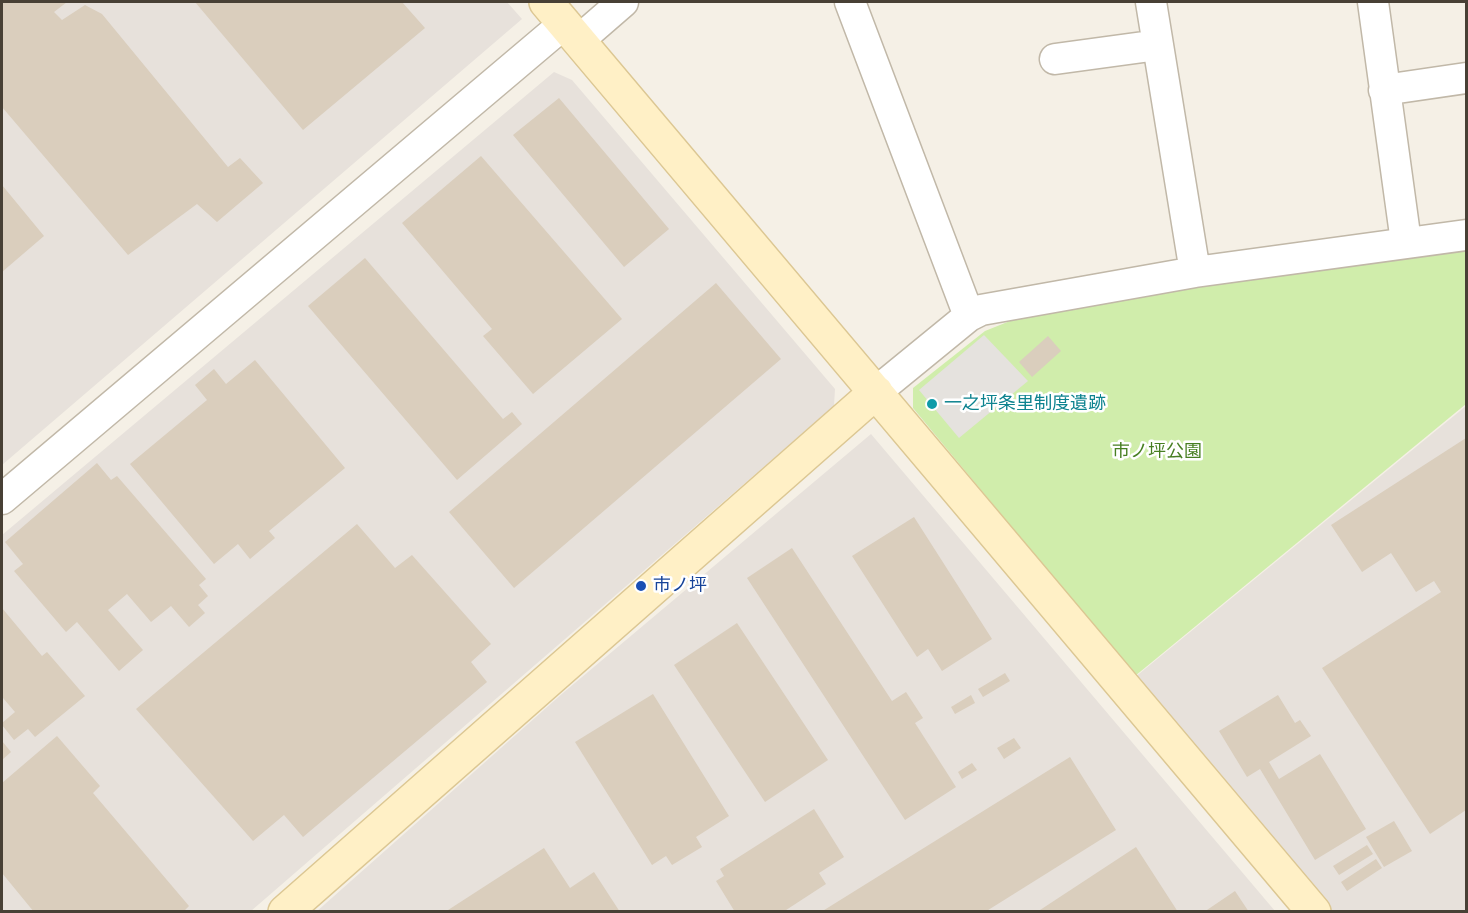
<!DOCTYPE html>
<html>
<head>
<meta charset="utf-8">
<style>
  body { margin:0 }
  #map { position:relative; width:1468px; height:913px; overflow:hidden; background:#f5f0e6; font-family:"Varela Round",sans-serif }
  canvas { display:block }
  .frame { position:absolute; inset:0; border:3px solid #484035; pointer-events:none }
</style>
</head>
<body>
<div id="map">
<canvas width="1468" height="913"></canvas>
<div class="frame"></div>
</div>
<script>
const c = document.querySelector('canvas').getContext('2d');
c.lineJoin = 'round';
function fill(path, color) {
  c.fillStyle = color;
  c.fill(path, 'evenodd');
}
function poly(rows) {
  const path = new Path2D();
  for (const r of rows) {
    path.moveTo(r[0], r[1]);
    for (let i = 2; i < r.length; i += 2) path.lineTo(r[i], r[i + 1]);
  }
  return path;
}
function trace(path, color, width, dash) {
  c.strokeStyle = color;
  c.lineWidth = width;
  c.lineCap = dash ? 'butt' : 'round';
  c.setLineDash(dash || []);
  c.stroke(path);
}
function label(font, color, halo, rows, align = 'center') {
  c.font = font + ' "Varela Round","Noto Sans JP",sans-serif';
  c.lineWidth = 5;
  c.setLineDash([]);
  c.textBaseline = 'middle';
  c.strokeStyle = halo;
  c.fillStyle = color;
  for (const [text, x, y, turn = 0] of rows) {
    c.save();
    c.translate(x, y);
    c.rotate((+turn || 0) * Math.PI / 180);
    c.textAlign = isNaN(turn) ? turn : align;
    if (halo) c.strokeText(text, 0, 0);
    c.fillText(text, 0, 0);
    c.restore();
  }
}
const industrial = poly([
  [2,2,507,2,522,19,2,465],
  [554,72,572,80,835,389,834,406,251,911,2,912,2,535],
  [1466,406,1466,911,1330,911,1134,678],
  [871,434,1275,911,316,912,563,693]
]);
const green = poly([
  [1466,241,1466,404,1135,676,913,408,913,388,985,331,1035,311]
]);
const parking = poly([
  [984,335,1028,381,959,438,919,390]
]);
const building = poly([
  [2,2,67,2,54,12,62,20,85,5,102,14,228,167,240,158,263,183,217,222,197,204,128,255,2,107],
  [195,2,402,2,425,28,303,130],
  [559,98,669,229,624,267,513,135],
  [481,156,622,319,533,394,483,336,492,329,402,223],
  [2,185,44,236,2,272],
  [365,258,503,419,512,412,522,424,457,480,308,306],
  [716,283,781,359,514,588,449,512],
  [1048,336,1061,351,1032,377,1019,362],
  [255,360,345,468,269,531,275,538,250,559,238,544,214,564,130,464,207,400,195,385,214,369,226,384],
  [1466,438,1466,810,1430,834,1322,668,1441,592,1434,581,1416,592,1391,553,1362,572,1331,525],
  [97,463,111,480,117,476,206,579,199,585,208,596,198,605,205,613,189,627,171,606,151,622,127,594,108,610,143,650,119,671,77,622,66,632,14,571,23,564,5,542],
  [914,517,992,639,942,671,928,649,917,657,852,556],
  [357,524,395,568,412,555,491,644,471,662,487,682,303,837,284,815,253,841,136,709],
  [792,548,892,701,906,692,923,718,915,723,956,787,905,820,747,578],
  [2,608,42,656,47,652,85,696,35,737,28,729,14,740,2,725,2,723,15,712,3,698,2,700],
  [737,623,828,760,765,802,674,665],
  [1005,673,1010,681,983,697,978,689],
  [653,694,729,816,696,837,702,847,672,865,666,856,652,865,575,742],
  [971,695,975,703,955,714,951,707],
  [1278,695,1295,723,1300,720,1311,736,1269,762,1279,779,1320,754,1366,829,1315,860,1260,769,1247,777,1219,731],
  [57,736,100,786,93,793,189,906,183,912,34,912,2,873,2,783],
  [1014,738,1021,748,1004,759,997,748],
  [2,741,11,752,2,760],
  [1070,757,1116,830,985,912,821,912],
  [972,763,977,770,962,779,958,772],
  [814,809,844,857,819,873,826,884,783,912,735,912,716,881,724,876,720,869],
  [1394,821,1412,851,1384,867,1366,837],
  [1367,845,1373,854,1339,875,1333,866],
  [1136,847,1178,912,1037,912],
  [544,848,570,888,594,872,620,912,445,912],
  [1376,859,1382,868,1347,891,1341,882],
  [1235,891,1249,912,1204,912]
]);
const street = poly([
  [850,2,969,316,876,392],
  [1151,2,1195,272],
  [1373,2,1406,242],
  [578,41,623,2],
  [1055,59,1158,45],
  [1384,90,1466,78],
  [969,316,981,310,1195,272,1466,235],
  [2,499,565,23]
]);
const secondary = poly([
  [546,2,1314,912],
  [285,912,876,392]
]);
const markers = [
  [932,404,6,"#0f9aa8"],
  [641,586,6,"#1a4fb4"]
];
const cultureNames = [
  ["一之坪条里制度遺跡",944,404]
];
const parkNames = [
  ["市ノ坪公園",1157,452]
];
const transitNames = [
  ["市ノ坪",653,586]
];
fill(industrial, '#e7e1db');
fill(green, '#d0edab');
fill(parking, '#e5e2de');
fill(building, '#dacebd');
trace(street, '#c1b8a8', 33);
trace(secondary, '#dcc793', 36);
trace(street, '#fff', 30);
trace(secondary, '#fff0c6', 33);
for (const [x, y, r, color] of markers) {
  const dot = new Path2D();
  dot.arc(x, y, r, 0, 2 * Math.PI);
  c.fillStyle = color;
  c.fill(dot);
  trace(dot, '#fff', 2);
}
label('18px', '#0d838f', '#fff', cultureNames, 'left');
label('18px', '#477f22', '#fff', parkNames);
label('18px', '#164399', '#fff', transitNames, 'left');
</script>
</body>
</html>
